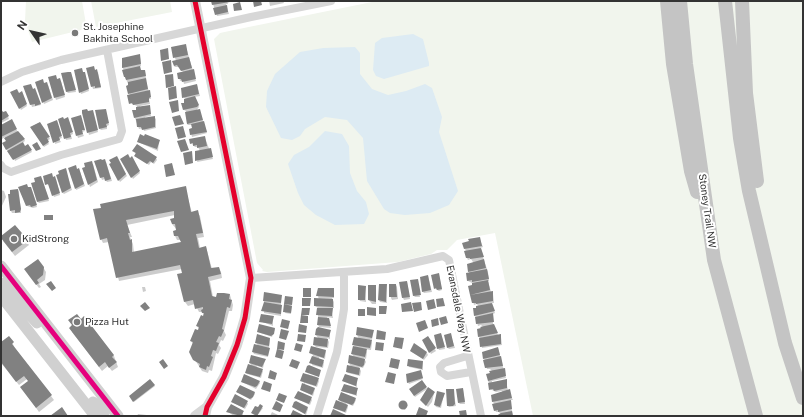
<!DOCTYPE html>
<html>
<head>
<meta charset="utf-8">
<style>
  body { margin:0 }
  #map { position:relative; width:804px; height:417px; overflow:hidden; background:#fff; font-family:"Public Sans",sans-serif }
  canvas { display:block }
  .frame { position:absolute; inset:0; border:2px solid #333; pointer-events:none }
  .north { position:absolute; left:12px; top:12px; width:40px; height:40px; -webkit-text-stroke:3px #fff; paint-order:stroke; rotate:304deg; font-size:11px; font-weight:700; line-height:16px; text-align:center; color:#333 }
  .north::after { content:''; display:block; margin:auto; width:14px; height:18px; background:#333; clip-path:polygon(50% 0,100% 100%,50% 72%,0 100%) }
</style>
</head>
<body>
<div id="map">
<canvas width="804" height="417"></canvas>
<div class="frame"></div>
<div class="north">N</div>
</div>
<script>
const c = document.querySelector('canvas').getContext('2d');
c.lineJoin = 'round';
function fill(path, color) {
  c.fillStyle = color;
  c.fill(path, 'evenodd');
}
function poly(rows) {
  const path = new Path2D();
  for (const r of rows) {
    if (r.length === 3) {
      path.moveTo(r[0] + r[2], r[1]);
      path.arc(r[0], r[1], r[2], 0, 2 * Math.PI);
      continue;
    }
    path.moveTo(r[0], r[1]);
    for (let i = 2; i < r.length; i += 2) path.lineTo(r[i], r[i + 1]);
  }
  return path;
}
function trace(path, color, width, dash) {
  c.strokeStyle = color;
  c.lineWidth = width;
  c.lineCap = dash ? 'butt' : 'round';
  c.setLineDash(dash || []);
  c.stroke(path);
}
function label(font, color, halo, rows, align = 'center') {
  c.font = font + ' "Public Sans",sans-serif';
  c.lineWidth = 4;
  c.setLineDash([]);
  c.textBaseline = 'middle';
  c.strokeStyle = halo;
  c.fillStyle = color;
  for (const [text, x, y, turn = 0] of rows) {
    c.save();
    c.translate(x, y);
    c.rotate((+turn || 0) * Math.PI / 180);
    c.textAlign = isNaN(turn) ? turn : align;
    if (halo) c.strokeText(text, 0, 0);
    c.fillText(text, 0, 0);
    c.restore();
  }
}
const green = poly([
  [26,1,82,1,86,24,81,30,32,42,25,21],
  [91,1,170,1,172,12,96,27],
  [377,1,803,1,803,416,533,416,495,233,457,240,447,250,437,250,431,254,398,262,267,272,262,271,263,270,257,263,214,39,220,33,234,30]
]);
const water = poly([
  [413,34,423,39,429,63,429,66,384,79,376,76,373,70,375,43,382,38],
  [355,47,360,53,360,74,372,89,388,95,406,91,425,84,432,88,442,117,439,132,458,191,449,205,430,213,405,215,390,213,384,209,367,181,363,138,347,120,325,117,305,129,300,136,292,140,281,138,266,107,267,91,275,74,300,52,323,48],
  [325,131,342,134,349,146,350,173,357,191,366,202,369,214,364,224,335,225,316,215,304,205,298,193,288,164,294,155,309,147]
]);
const shadow = poly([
  [212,1,227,1,228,4,226,4,229,14,217,16],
  [269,1,283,1,284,3,270,6],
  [186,47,196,81,184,84,183,80,180,81,178,73,183,72,179,67,175,67,174,66,176,61,172,48],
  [140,57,141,66,139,67,141,71,144,71,145,72,146,78,145,78,151,99,149,99,150,104,140,106,140,107,149,106,151,116,145,117,146,119,155,118,156,119,156,128,144,131,143,128,139,129,135,118,134,111,137,111,137,106,130,103,129,86,125,77,123,68,123,59],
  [87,69,98,72,101,88,93,89],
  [75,71,82,71,85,75,89,91,81,94],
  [71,73,76,92,68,93,66,91],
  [56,76,57,80,61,81,65,97,56,100,49,78],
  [37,83,48,85,53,100,44,104],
  [197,85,200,96,194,97,199,107,196,111,200,112,207,133,192,137,190,129,193,129,192,125,188,125,187,124,186,111,184,110,186,99,183,97],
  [25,87,35,91,41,105,32,107],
  [12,93,22,94,27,106,21,110],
  [1,111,2,114,6,112,9,119,1,123],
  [83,111,93,113,98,132,89,135],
  [106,112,109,125,107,126,107,129,101,130,100,129],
  [81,118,85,131,82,132,84,136,78,138,72,119],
  [68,119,73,134,71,135,72,139,66,140,60,120],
  [11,120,20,136,22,135,25,141,22,143,24,147,28,145,32,152,15,161,14,158,12,159,3,143,7,141,5,137,2,139,1,137,1,125],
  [39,123,50,139,47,141,49,144,44,147,31,127],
  [56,123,62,138,59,139,61,142,55,144],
  [205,138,213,159,197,162,200,151,198,147,195,147,191,143],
  [159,141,158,151,138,142],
  [134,151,156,158,157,160,154,164,151,162,149,165,137,157],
  [116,157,127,176,120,182,110,165],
  [132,158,140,173,133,179,121,159],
  [95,162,106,162,112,181,107,182,105,179,102,180],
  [93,164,98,182,90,187,84,168],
  [79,169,85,186,76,190,77,170],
  [66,171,72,190,64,194,63,193],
  [42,179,49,201,39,203,38,202],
  [56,179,60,195,54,197,50,185,46,184],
  [185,187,192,213,197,211,200,216,204,237,198,238,200,248,206,247,212,269,219,268,221,272,222,278,210,281,213,297,217,299,230,295,233,305,232,311,229,311,224,331,226,335,223,341,221,340,219,345,221,348,218,354,216,353,212,371,209,370,208,373,202,371,190,352,193,344,191,341,199,329,197,326,205,317,202,312,199,312,195,304,188,306,185,302,182,269,119,281,109,242,103,243,101,239,95,210],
  [175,215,172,224,178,231,174,232,175,236,177,240,180,240,182,243,134,253,133,244,130,237,132,237,127,225],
  [28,188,31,190,37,207,33,208,27,206],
  [1,190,4,191,6,197,1,208],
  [18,190,19,192,21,213,12,213,11,211],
  [15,226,29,245,15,256,3,241],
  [480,240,483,247,480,248,488,272,489,281,488,281,491,292,493,294,494,303,491,303,495,313,493,314,493,324,498,335,501,337,502,345,482,348,479,336,483,327,481,325,478,326,475,315,478,306,477,304,474,305,471,294,474,284,468,281,469,272,473,262,471,259,468,260,467,258,464,243],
  [43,267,46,272,45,280,39,284,41,287,39,288,28,274],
  [439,275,442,290,439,291,434,288],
  [428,276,432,292,424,293,423,292],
  [417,280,420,297,415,297,414,296],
  [407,282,410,299,404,300,403,298],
  [386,285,387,303,380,302,379,300],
  [390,285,396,285,397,287,398,299,392,300,391,298],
  [376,286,376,304,372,304,369,300],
  [142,287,145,287,146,291,143,292],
  [365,287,366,302,360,301,359,299],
  [318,289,333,289,334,291,334,298,332,298,334,302,334,308,331,308,333,318,327,317,331,328,319,327,318,325,318,308,315,306,319,300,318,296],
  [281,296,281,316,264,313,264,300],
  [292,299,291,314,285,313,287,306,285,303],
  [273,317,273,326,260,321],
  [80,320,88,321,114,356,118,367,112,371,108,366,102,371,72,332],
  [275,329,272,337,258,332],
  [330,330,330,339,327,338,329,342,328,348,316,347,314,345,318,338,316,335],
  [373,331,372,340,370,339,372,343,371,350,365,349,367,352,366,359,364,358,366,362,363,368,359,367,361,371,360,376,348,373,347,372,351,367,349,363,354,357,352,354,354,347,355,348,354,345,359,339,357,335],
  [441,334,445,349,439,350,438,348],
  [451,336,455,348,449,349,448,348],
  [9,337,15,348,54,400,39,412,24,391,29,381,27,379,19,385,1,363,1,345],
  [428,337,436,351,431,354,423,340],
  [270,339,268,357,254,354,253,352,258,346,256,342],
  [414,345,427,353,428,355,424,360,412,352,411,351],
  [498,348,506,378,492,381,492,383,506,380,508,391,513,400,510,400,513,416,497,416,501,415,499,412,496,412,495,410,492,396,502,393,502,391,496,392,490,389,488,380,492,371,490,369,487,369,484,358],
  [326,351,325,359,319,357,319,359,324,362,323,368,312,365,313,355,310,353],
  [265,360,263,368,257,366,256,368,263,371,261,378,247,374,246,373,252,367,250,363],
  [409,361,423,362,423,370,409,367],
  [421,373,423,379,409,384,408,382],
  [307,374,317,377,319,381,317,387,305,383,304,385,315,389,313,396,301,390,304,383,302,380,308,376],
  [357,379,357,387,343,381],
  [150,381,155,386,134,402,130,396],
  [259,381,260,383,256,389,242,382],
  [422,381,427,389,415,397,410,389],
  [357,389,357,396,342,391],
  [463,389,465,404,460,404,459,403],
  [453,390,456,406,449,407,448,406],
  [237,392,254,392,255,394,251,400],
  [434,393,432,402,428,407,421,400],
  [444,394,441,408,436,407,435,405],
  [295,398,311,398,312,400,310,405],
  [339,399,355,399,356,400,353,406,346,403,348,407,346,413,334,408,342,404],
  [401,401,408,405,405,410,399,407],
  [232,402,247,402,248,404,245,409],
  [260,406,263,408,257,416,253,414],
  [293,407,307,407,308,409,306,415],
  [243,411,243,416,234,416,228,412],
  [272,412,278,415,278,416,270,416],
  [138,414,155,416,137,416]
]);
const building = poly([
  [211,1,230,1,230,2,212,5],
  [253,1,261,1,262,5,254,7],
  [240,2,242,10,234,11,233,4],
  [227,5,228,12,215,15,213,8],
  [186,44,188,55,173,58,171,47],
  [168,48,169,59,161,61,160,50],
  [140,54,141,64,122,68,122,58],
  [189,57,192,68,181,71,177,65,174,66,172,61],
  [171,60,172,72,164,74,162,62],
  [94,66,95,70,97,69,101,87,95,88,95,86,91,87,86,68],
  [140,66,141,70,145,70,146,76,126,80,125,77,124,77,122,70],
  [82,68,83,72,85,72,89,89,79,93,74,70],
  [194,69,196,79,182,82,181,79,178,79,177,73],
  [68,72,71,72,76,90,66,92,61,73],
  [173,74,174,86,166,88,165,75],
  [56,75,57,79,60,78,65,95,54,98,48,77],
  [146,78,148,89,128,94,126,86,128,85,128,82],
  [43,79,44,83,47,82,52,98,42,103,35,82],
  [31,84,33,89,35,88,41,104,35,106,35,104,30,105,23,86],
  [197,84,199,94,182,98,181,88],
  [176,86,177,98,169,100,168,88],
  [17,89,19,93,22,91,27,104,19,109,10,92],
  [150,90,151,97,149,98,149,102,133,105,132,103,129,104,127,95],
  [195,96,199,105,197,107,183,110,181,103,184,103,184,99],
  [178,100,179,111,172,113,169,102],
  [150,105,151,114,134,118,132,110,136,110,136,107],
  [1,109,3,112,6,111,9,116,1,121],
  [87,109,88,111,93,110,98,130,87,133,82,113,82,110],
  [106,109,109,123,106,124,107,127,99,129,95,110],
  [200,109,203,120,187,124,185,112],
  [81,115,85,130,82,130,83,134,76,136,71,118],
  [180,115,184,124,175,126,172,117],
  [155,116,155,127,142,130,141,127,137,127,136,119],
  [63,117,64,119,68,117,73,132,70,133,71,137,64,139,58,119],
  [12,119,17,129,1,137,1,125],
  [57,120,62,136,59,137,60,140,53,143,47,124],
  [204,121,207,132,190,135,189,129,192,128,191,124],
  [40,122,50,137,47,138,49,142,43,146,30,127],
  [183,126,186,137,178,139,175,128],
  [18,131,25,139,6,150,2,143,6,141,4,138],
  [140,134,144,136,145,134,160,140,157,149,137,142],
  [205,136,207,146,197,148,197,145,193,146,193,143,190,144,189,139],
  [185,139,189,150,181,152,177,141],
  [23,142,25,146,28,144,32,150,13,160,7,151],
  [37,142,41,149,36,151,32,145],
  [137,144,157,157,153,163,150,161,147,164,134,156,136,153,132,151],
  [211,148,213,157,195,161,195,151],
  [192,151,193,163,185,165,183,153],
  [128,154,130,158,132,156,140,171,131,178,120,159],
  [117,156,126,174,118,181,109,164,111,163,109,160],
  [101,159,102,160,105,159,111,179,105,181,104,177,100,178,94,161],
  [92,161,97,180,88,185,82,168,85,167,84,163],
  [172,163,175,175,166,177,164,165],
  [76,165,77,169,79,168,84,184,75,189,68,168],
  [66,168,71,188,62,193,56,175,59,174,58,171],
  [52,173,53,177,55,176,60,193,52,196,48,184,45,185,43,176],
  [41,176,49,199,37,202,31,183,35,182,34,178],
  [27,184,28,187,31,187,37,205,31,207,30,205,26,206,18,187],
  [186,186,191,212,198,210,203,233,196,234,199,248,206,246,211,268,219,267,221,274,208,277,212,296,216,297,217,293,224,293,230,294,229,299,232,300,230,308,227,307,222,329,224,330,221,337,219,336,216,342,219,343,216,351,213,350,211,356,213,357,209,367,207,366,206,370,199,367,200,364,193,360,189,352,193,342,190,341,195,329,198,330,199,327,196,326,201,315,203,316,204,313,202,313,201,310,203,309,203,307,195,309,193,300,184,302,177,274,182,273,180,265,116,278,107,238,100,240,93,209,101,208,100,204],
  [174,211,174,218,170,219,172,224,175,224,176,230,173,231,174,236,178,236,181,242,132,252,132,239,130,240,128,233,130,233,126,220],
  [18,189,21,209,20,212,15,213,15,210,10,211,8,194,10,194,10,190],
  [44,215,53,215,53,220,44,220],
  [15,225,28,240,12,252,1,238,1,236],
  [480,237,482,246,464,249,462,243,469,241,468,239],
  [481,248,484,257,470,259,470,258,466,258,464,251],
  [38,259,44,267,43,275,37,280,39,283,36,285,24,269],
  [484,259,486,268,468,272,467,264],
  [487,269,489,279,472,282,472,280,467,281,466,273],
  [439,273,442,289,437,290,436,288,434,289,431,275],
  [428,275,431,290,422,292,420,277],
  [418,279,421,295,413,296,410,280],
  [488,280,490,290,470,295,468,286,472,285,472,283],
  [51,281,56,288,52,291,46,284],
  [407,281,410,297,402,298,399,282],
  [379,284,387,284,386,302,378,300],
  [389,284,396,284,397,297,389,297],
  [358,285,366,286,365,300,358,300],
  [368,285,376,285,376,302,368,300],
  [303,288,311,288,311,297,303,297],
  [318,288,334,288,334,297,316,296],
  [493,291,493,301,476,304,476,303,472,303,470,295],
  [264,292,282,295,281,303,263,301],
  [285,296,293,297,292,305,284,304],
  [302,298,311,298,310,306,302,306],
  [314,298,333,299,333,307,314,306],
  [443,298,445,306,437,307,436,299],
  [434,299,436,308,428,310,426,301],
  [145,302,150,308,145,311,140,306],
  [264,302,282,305,281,314,261,311],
  [411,302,413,311,402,312,401,304],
  [421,302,422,310,414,312,412,303],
  [492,303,495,311,474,316,473,308,476,308,476,306],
  [284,304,292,306,291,313,283,312],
  [379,306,387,306,386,314,379,314],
  [367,307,376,308,376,316,367,315],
  [302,308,310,308,309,315,301,315],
  [317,308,333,308,332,316,316,315],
  [358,309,365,309,365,316,358,316],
  [493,313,494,322,476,324,475,317],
  [77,314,81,319,84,316,114,355,112,357,117,362,109,368,105,362,99,367,69,328,72,325,68,320],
  [261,314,274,316,272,324,259,322],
  [301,315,308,316,308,323,300,323],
  [446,316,448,323,441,325,439,318],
  [318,317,329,318,331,326,317,325],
  [438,318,439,325,432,327,431,320],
  [282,319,290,321,288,329,280,327],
  [425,320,428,328,419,332,416,323],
  [259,324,275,328,274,334,271,336,257,332],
  [299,324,307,326,306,333,298,332],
  [494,324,498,333,478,337,477,329,481,328,480,327],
  [318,327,331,330,329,337,315,335,316,329],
  [357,327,374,330,372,338,356,335],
  [281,329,289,331,286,340,279,338],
  [377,330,386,332,385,340,376,339],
  [441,333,445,347,437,349,434,335],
  [451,333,454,346,447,348,444,335],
  [257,334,270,338,269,346,255,343],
  [298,334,306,335,305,342,297,341],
  [501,334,501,344,480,347,479,338],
  [9,336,14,342,12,344,52,395,36,408,20,387,28,381,24,376,16,382,1,362,1,342],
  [428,336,436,348,429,353,422,340],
  [314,337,328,339,327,347,313,345],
  [354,337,372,340,370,348,352,345],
  [395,337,404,338,402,349,393,347],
  [278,341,285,343,284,350,277,349],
  [376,342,384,343,383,351,375,350],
  [296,343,303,345,301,352,294,350],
  [414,343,427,352,423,359,410,351],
  [254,344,270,348,268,356,252,352],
  [311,346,326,350,324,358,309,353],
  [353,346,367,349,365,357,351,354],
  [498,347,500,355,483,359,482,352],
  [277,349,284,351,282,359,275,357],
  [251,355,266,359,262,367,249,363],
  [349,355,365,359,364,365,362,367,348,363],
  [312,356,324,360,322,367,309,363],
  [501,356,503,366,485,368,483,360],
  [391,358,400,360,398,369,389,367],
  [163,359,168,366,164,369,159,362],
  [292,359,300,362,297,369,289,366],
  [408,359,423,361,422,369,407,366],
  [248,364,263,369,260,377,245,373],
  [309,365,321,370,319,377,305,372,307,366],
  [347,365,360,368,359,375,346,372],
  [505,368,506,376,488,381,486,374,490,373,489,371],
  [270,370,277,373,275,380,268,378],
  [421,370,423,378,407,383,406,374],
  [388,372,396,374,394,384,385,382],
  [303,373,319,378,316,386,300,381],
  [244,374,260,381,257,386,255,387,241,382],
  [345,374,358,378,356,386,342,381],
  [150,379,155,385,133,402,129,396],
  [507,379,507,388,494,391,493,389,489,390,488,383],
  [422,380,427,387,414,396,409,389],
  [264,381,272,384,270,392,261,389],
  [302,383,315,388,312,395,300,390],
  [344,384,358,388,356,395,341,391],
  [240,385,255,392,253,397,250,399,236,392],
  [428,387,435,392,426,406,420,400],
  [463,388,465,402,458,403,456,389],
  [446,389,454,389,455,404,453,406,447,406],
  [510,389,512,398,492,402,491,395],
  [298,391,312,397,309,404,294,398],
  [437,391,445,393,440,407,434,405],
  [341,392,356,398,354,403,352,405,338,400],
  [279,393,287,396,284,403,276,400],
  [235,394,248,401,244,408,231,402],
  [336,400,348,405,345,412,333,408],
  [511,400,512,409,498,412,498,410,494,411,492,404],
  [403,405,4.5],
  [276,401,283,405,280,412,272,409],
  [296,401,308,407,305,414,292,407,294,402],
  [231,404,244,411,241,416,226,412],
  [260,404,263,406,257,416,251,413,255,406,258,407],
  [62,407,68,416,50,416],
  [419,407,428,411,426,416,416,415],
  [333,409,346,415,346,416,330,416],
  [293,410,305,416,290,416],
  [466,410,467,416,460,416,459,411],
  [512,411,513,416,496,416,501,413]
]);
const minor = poly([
  [1,82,22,72,61,60,251,17,331,1],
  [1,165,3,168,11,172,61,155,119,139,122,131,107,50],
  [251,278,387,269,443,256,449,260,481,416],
  [467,356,444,363,440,367,441,372,447,376,471,372],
  [317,416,337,352,344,309,344,272]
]);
const tertiary = poly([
  [195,1,251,278,245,318,237,345,224,377,207,407,205,416],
  [195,416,207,407]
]);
const secondary = poly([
  [1,266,118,416],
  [1,283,37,323],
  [1,296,95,416],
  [93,402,104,416]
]);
const motorway = poly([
  [667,1,673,64,691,171,697,192],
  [680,1,686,64,714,260,756,416],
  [725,1,740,138,749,191,785,343,803,398],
  [742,1,746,93,757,181]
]);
const bus1 = poly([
  [195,1,251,278,245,318,237,345,224,377,207,407,205,416]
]);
const bus2 = poly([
  [1,266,118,416]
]);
const markers = [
  [75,33,4,"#7a7a7a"],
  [14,239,4,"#7a7a7a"],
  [77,322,4,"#7a7a7a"]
];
const poiNames = [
  ["St. Josephine",83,27],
  ["Bakhita School",83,39],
  ["KidStrong",22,239],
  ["Pizza Hut",85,322]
];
const streetNames = [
  ["Stoney Trail NW",707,211,82],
  ["Evansdale Way NW",458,309,79]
];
fill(green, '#f1f5ed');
fill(water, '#ddebf3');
fill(shadow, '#0003');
fill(building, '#818181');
trace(minor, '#d7d7d7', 8);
trace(tertiary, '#d7d7d7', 10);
trace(secondary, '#d0d0d0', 11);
trace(motorway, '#c4c4c4', 14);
trace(bus1, '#e4002b', 5);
trace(bus2, '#e5007d', 5);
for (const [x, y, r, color] of markers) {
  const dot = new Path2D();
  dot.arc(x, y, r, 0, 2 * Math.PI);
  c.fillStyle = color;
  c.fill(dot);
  trace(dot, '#fff', 1.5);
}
label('10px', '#333', '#fff', poiNames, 'left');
label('10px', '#333', '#fff', streetNames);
</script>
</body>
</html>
